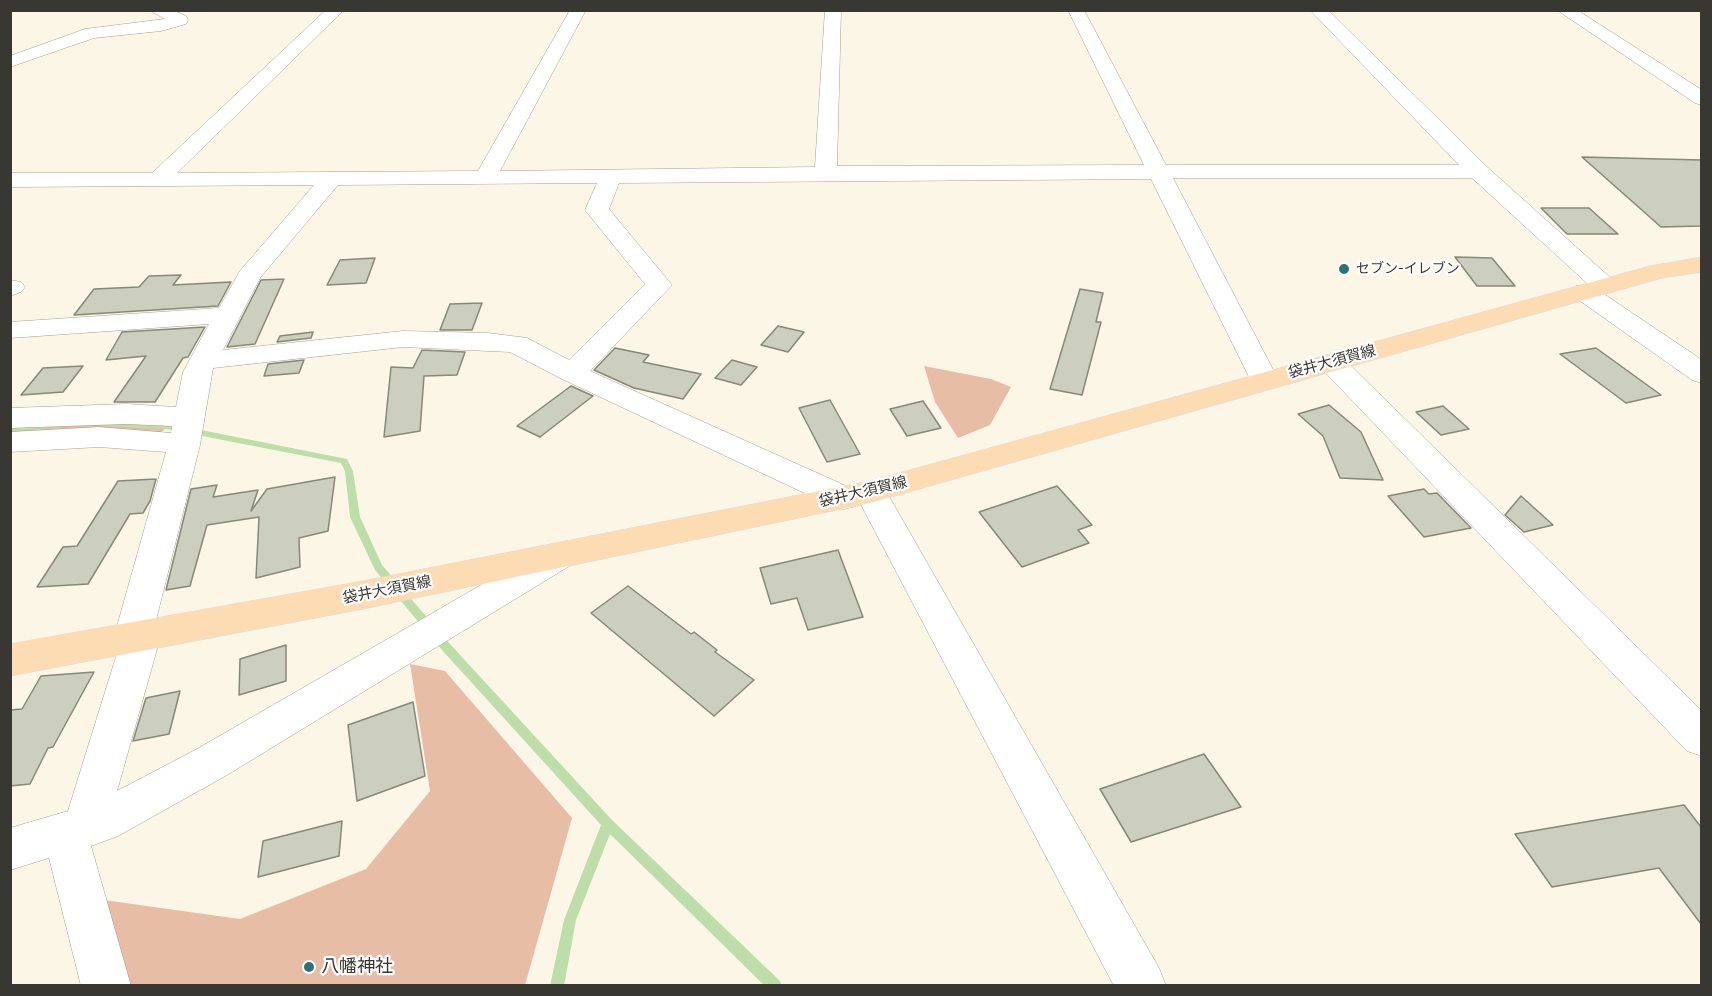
<!DOCTYPE html>
<html>
<head>
<meta charset="utf-8">
<style>
  body { margin:0 }
  #map { position:relative; width:1712px; height:996px; overflow:hidden; background:#fcf6e6; font-family:Figtree,sans-serif }
  canvas { display:block }
  .frame { position:absolute; inset:0; border:12px solid #393731; pointer-events:none }
</style>
</head>
<body>
<div id="map">
<canvas width="1712" height="996"></canvas>
<div class="frame"></div>
</div>
<script>
const c = document.querySelector('canvas').getContext('2d');
c.lineJoin = 'round';
function fill(path, color) {
  c.fillStyle = color;
  c.fill(path, 'evenodd');
}
function poly(rows) {
  const path = new Path2D();
  for (const r of rows) {
    path.moveTo(r[0], r[1]);
    for (let i = 2; i < r.length; i += 2) path.lineTo(r[i], r[i + 1]);
  }
  return path;
}
function trace(path, color, width, dash) {
  c.strokeStyle = color;
  c.lineWidth = width;
  c.lineCap = dash ? 'butt' : 'round';
  c.setLineDash(dash || []);
  c.stroke(path);
}
function label(font, color, halo, rows, align = 'center') {
  c.font = font + ' Figtree,"Noto Sans JP",sans-serif';
  c.lineWidth = 4.5;
  c.setLineDash([]);
  c.textBaseline = 'middle';
  c.strokeStyle = halo;
  c.fillStyle = color;
  for (const [text, x, y, turn = 0] of rows) {
    c.save();
    c.translate(x, y);
    c.rotate((+turn || 0) * Math.PI / 180);
    c.textAlign = isNaN(turn) ? turn : align;
    if (halo) c.strokeText(text, 0, 0);
    c.fillText(text, 0, 0);
    c.restore();
  }
}
const green = poly([
  [924,366,991,379,1011,387,990,425,958,438,935,402],
  [183,417,155,436,11,437,11,419],
  [410,664,445,671,572,818,525,985,106,985,82,897,240,919,366,869,430,791]
]);
const stream = poly([
  [106,421,166,423,347,459,353,471,360,517,382,565,450,644,612,820,780,981,782,986,765,986,610,834,576,920,564,986,550,986,564,920,601,825,442,650,375,570,350,517,345,471,341,463,166,429,103,426,102,424,103,422,106,421],
  [42,424,46,427,45,429,10,431,10,425,42,424]
]);
const building = poly([
  [1582,157,1701,160,1701,226,1661,227,1582,157],
  [1541,208,1589,208,1618,234,1567,234,1541,208],
  [1455,257,1492,258,1515,286,1477,286,1455,257],
  [375,258,366,283,327,285,340,260,375,258],
  [181,275,173,285,231,282,218,306,74,315,94,289,139,287,149,276,181,275],
  [284,279,255,344,227,347,261,280,284,279],
  [1080,289,1103,293,1096,322,1101,322,1082,395,1050,389,1080,289],
  [482,303,472,330,440,330,450,304,482,303],
  [778,326,804,332,788,352,761,345,778,326],
  [205,327,188,357,183,358,155,402,114,402,146,356,106,360,122,332,205,327],
  [313,332,311,338,277,342,280,336,313,332],
  [615,348,649,355,643,362,701,374,683,399,634,388,594,370,615,348],
  [1596,348,1661,395,1626,403,1560,354,1596,348],
  [422,350,465,352,457,375,424,376,420,431,384,437,391,367,413,368,422,350],
  [304,360,299,373,264,376,268,364,304,360],
  [732,360,757,367,741,385,715,378,732,360],
  [83,366,63,392,21,395,43,368,83,366],
  [571,386,593,396,540,437,517,426,571,386],
  [830,400,860,454,827,462,799,408,830,400],
  [923,401,941,428,907,436,890,409,923,401],
  [1329,405,1361,432,1383,480,1340,478,1323,436,1298,414,1329,405],
  [1443,406,1469,429,1441,435,1416,412,1443,406],
  [335,477,328,531,299,538,300,567,256,578,259,517,207,525,190,586,166,590,191,489,217,485,213,497,258,490,251,511,267,489,335,477],
  [156,479,150,501,143,513,130,514,88,584,37,587,63,547,77,546,118,481,156,479],
  [1057,486,1092,525,1078,530,1089,543,1022,567,979,512,1057,486],
  [1424,489,1429,494,1437,493,1471,528,1424,537,1388,496,1424,489],
  [1521,496,1553,525,1524,532,1505,515,1521,496],
  [838,550,863,617,808,630,797,598,771,604,760,568,838,550],
  [628,586,691,634,694,632,717,650,715,652,754,680,714,716,591,613,628,586],
  [286,645,286,681,239,695,240,659,286,645],
  [94,672,53,747,48,748,30,784,10,786,10,710,22,709,41,676,94,672],
  [180,691,169,734,133,741,146,698,180,691],
  [413,702,425,776,357,801,348,725,413,702],
  [1204,754,1241,807,1131,842,1100,789,1204,754],
  [1684,805,1701,827,1701,924,1659,868,1552,887,1515,834,1684,805],
  [342,821,339,856,258,877,263,841,342,821]
]);
const minor = poly([
  [149,10,172,10,186,16,188,20,186,24,161,31,94,38,10,67,10,56,85,29,165,19,149,10],
  [326,10,344,10,177,173,478,171,570,10,586,10,500,171,815,167,825,10,841,10,837,166,1144,165,1068,10,1084,10,1166,165,1459,165,1310,10,1328,10,1486,166,1614,281,1618,286,1614,291,1604,294,1702,360,1702,383,1692,380,1576,298,1572,292,1576,286,1589,285,1472,178,1173,178,1279,381,1275,387,1265,390,1255,387,1251,381,1151,179,619,183,609,209,672,285,590,371,855,490,858,484,870,481,882,484,1159,968,1166,986,1114,986,859,501,856,506,844,509,832,506,562,379,510,352,403,347,213,368,200,445,155,624,161,635,117,791,197,749,547,547,559,543,571,547,576,556,571,565,227,775,118,836,91,846,131,986,81,986,49,858,10,870,10,828,68,811,119,647,114,637,166,452,99,447,10,452,10,432,99,427,171,433,172,426,126,424,10,428,10,408,126,404,176,407,183,372,209,324,10,338,10,322,219,308,240,271,314,185,10,187,10,173,152,173,326,10],
  [597,183,585,210,645,284,569,360,527,338,488,333,403,331,223,350,260,278,338,185,597,183],
  [1557,10,1577,10,1702,90,1702,105,1695,103,1557,10],
  [10,280,21,282,25,287,21,292,10,296,10,280],
  [1332,354,1342,357,1702,711,1702,756,1687,751,1322,369,1318,363,1322,357,1332,354]
]);
const major = poly([
  [1702,257,1702,272,1662,278,870,503,363,609,10,676,10,644,363,581,870,481,1650,266,1702,257]
]);
const markers = [
  [1344,269,6,"#2a7476"],
  [309,967,6,"#2a7476"]
];
const farPoinames = [
  ["セブン-イレブン",1356,269]
];
const streetNames = [
  ["袋井大須賀線",1332,362,-15],
  ["袋井大須賀線",863,492,-13],
  ["袋井大須賀線",387,590,-11]
];
const nearPoinames = [
  ["八幡神社",321,967]
];
fill(green, '#e7bda6');
fill(stream, '#bddea8');
fill(building, '#cdcfbe');
trace(building, '#868878', 1.5);
trace(minor, '#a49f90', 1);
trace(major, '#dbdbda', 1);
fill(minor, '#fff');
fill(major, '#fddcb4');
for (const [x, y, r, color] of markers) {
  const dot = new Path2D();
  dot.arc(x, y, r, 0, 2 * Math.PI);
  c.fillStyle = color;
  c.fill(dot);
  trace(dot, '#fff', 2);
}
label('14px', '#393731', '#fff', farPoinames, 'left');
label('15px', '#393731', '#fff', streetNames);
label('18px', '#393731', '#fff', nearPoinames, 'left');
</script>
</body>
</html>
